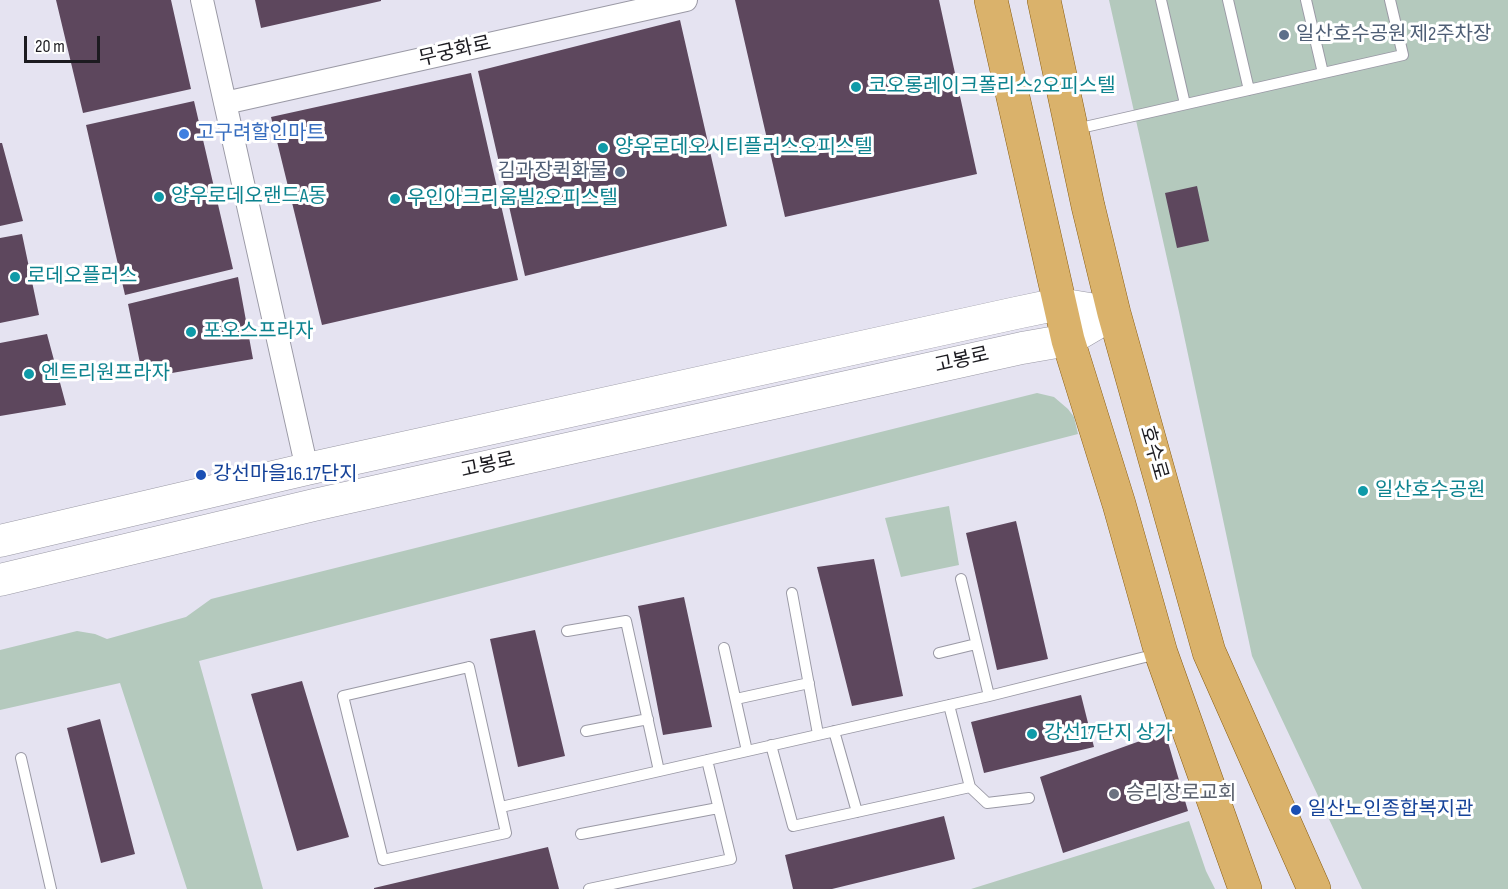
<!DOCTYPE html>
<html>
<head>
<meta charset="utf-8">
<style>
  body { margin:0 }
  #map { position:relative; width:1508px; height:889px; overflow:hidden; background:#e5e3f1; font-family:"Sofia Sans Condensed",sans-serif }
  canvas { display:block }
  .scale { position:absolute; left:24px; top:36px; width:76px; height:27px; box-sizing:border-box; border:3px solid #1c1b20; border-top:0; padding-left:8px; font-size:18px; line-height:21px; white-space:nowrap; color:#1c1b20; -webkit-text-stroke:4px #fff; paint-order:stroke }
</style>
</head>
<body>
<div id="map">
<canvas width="1508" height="889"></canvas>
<div class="scale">20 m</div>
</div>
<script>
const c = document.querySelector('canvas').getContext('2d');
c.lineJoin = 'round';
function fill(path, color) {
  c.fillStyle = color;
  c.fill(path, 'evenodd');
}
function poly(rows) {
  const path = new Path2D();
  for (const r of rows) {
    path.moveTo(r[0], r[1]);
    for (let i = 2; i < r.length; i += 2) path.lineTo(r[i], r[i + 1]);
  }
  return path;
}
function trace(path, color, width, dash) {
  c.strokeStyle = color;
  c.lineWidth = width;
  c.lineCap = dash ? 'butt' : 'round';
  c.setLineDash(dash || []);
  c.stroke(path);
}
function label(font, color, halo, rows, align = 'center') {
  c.font = font + ' "Sofia Sans Condensed","Noto Sans KR",sans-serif';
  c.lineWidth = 6;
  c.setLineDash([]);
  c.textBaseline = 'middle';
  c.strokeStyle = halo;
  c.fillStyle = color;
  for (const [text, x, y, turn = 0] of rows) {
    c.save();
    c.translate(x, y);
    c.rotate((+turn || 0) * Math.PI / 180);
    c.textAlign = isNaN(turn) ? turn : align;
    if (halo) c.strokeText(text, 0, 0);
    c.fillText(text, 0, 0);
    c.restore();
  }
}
const green = poly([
  [1109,0,1508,0,1508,889,1362,889,1252,656,1179,312],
  [1037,393,1054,397,1068,409,1074,417,1078,434,199,661,263,889,187,889,120,683,0,710,0,650,77,631,95,634,107,639,186,617,211,599],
  [949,506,959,565,901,577,885,518],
  [1189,821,1206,871,1215,889,971,889]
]);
const building = poly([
  [56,0,171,0,191,89,83,113],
  [255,0,381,0,381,1,261,28],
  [735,0,939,0,977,174,785,217],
  [680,20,727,226,525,276,478,71],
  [471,73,518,280,322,325,271,117],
  [194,101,233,269,125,295,86,125],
  [0,143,2,143,23,221,0,226],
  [1197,186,1209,241,1177,248,1165,193],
  [22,234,39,315,0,323,0,238],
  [238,277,253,359,143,378,128,304],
  [47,334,66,405,0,416,0,343],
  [1016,521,1048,659,997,670,966,533],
  [874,559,903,696,852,706,817,567],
  [684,597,712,727,663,735,638,606],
  [535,630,565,756,518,767,490,639],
  [302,681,349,837,297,851,251,694],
  [1081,695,1094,747,984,773,971,722],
  [100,719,135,854,101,863,67,728],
  [1165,732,1188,811,1063,853,1040,777],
  [944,816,955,859,832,889,793,889,785,855],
  [548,847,559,889,374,889,374,888]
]);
const lane = poly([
  [1161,0,1185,104],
  [1228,0,1249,90],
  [1306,0,1323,73],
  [1076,129,1403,55,1390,0],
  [961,579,989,696],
  [792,593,818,734],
  [567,631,626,621,659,771],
  [724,648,747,751],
  [939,653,976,644],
  [469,667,506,833,383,860,343,696,469,667],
  [736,699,809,683],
  [586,731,648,719],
  [834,731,857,812],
  [771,745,793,826,970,787,949,705],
  [21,758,51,889],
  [970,787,987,803,1029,798],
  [501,807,989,696,1157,654],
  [581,834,718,808],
  [589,889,731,859,707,760]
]);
const street = poly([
  [202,0,307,469],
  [225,103,686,0]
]);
const secondary = poly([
  [0,541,307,469,1016,313,1059,304,1114,313],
  [0,580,314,505,1022,348,1068,340,1114,313]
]);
const primary = poly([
  [991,0,1068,340,1119,504,1161,653,1245,889],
  [1044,0,1088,206,1114,313,1209,652,1314,889]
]);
const markers = [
  [1284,35,6,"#5c6f8a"],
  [856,87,6,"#0f9aa8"],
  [184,134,6,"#3f7fe0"],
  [603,148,6,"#0f9aa8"],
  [620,172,6,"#5c6f8a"],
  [159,197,6,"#0f9aa8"],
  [395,199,6,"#0f9aa8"],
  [15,277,6,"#0f9aa8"],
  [191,332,6,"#0f9aa8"],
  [29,374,6,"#0f9aa8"],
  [201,475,6,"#1a4fb4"],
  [1363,491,6,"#0f9aa8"],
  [1032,734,6,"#0f9aa8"],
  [1114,794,6,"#6b7280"],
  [1296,810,6,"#1a4fb4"]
];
const serviceNames = [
  ["일산호수공원 제2주차장",1296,35],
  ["김과장퀵화물",608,172,"right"]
];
const streetNames = [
  ["무궁화로",455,52,-13],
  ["고봉로",962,361,-13],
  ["호수로",1153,453,74],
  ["고봉로",488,466,-13]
];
const cultureNames = [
  ["코오롱레이크폴리스2오피스텔",868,87],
  ["양우로데오시티플러스오피스텔",615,148],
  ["양우로데오랜드A동",171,197],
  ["우인아크리움빌2오피스텔",407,199],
  ["로데오플러스",27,277],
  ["포오스프라자",203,332],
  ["엔트리원프라자",41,374],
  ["일산호수공원",1375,491],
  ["강선17단지 상가",1044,734]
];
const shopNames = [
  ["고구려할인마트",196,134]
];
const transitNames = [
  ["강선마을16.17단지",213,475],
  ["일산노인종합복지관",1308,810]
];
const worshipNames = [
  ["승리장로교회",1126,794]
];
fill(green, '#b4c9bd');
fill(building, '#5d475d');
trace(lane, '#9a99a5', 12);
trace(street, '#9a99a5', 24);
trace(secondary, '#9a99a5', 33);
trace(primary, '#885c11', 34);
trace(lane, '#fff', 10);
trace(street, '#fff', 22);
trace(secondary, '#fff', 32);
trace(primary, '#dab26b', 33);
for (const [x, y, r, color] of markers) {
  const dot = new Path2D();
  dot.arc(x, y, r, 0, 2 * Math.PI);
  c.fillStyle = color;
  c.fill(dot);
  trace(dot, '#fff', 2);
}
label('20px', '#4e5e75', '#fff', serviceNames, 'left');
label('20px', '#1c1b20', '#fff', streetNames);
label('20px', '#0d838f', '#fff', cultureNames, 'left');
label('20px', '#366cbe', '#fff', shopNames, 'left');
label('20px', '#164399', '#fff', transitNames, 'left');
label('20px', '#5b616d', '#fff', worshipNames, 'left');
</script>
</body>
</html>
